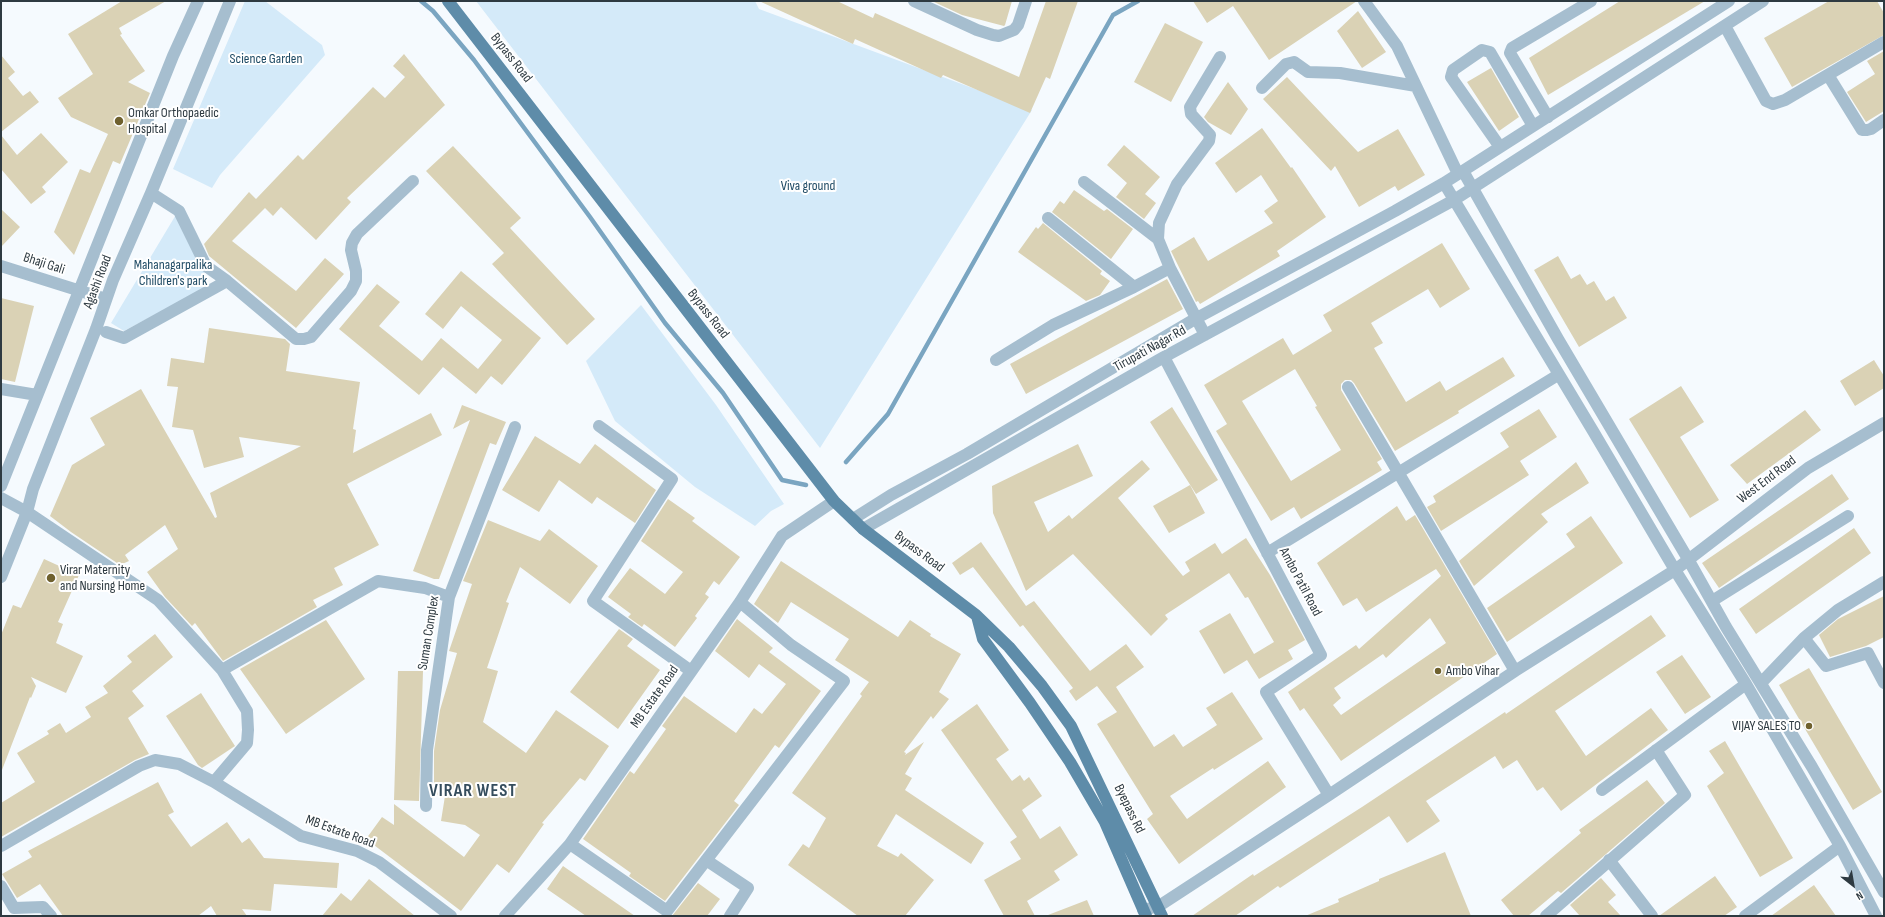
<!DOCTYPE html>
<html>
<head>
<meta charset="utf-8">
<style>
  body { margin:0 }
  #map { position:relative; width:1885px; height:917px; overflow:hidden; background:#f5fafe; font-family:"Sofia Sans Condensed",sans-serif }
  canvas { display:block }
  .frame { position:absolute; inset:0; border:2px solid #2e3a41; pointer-events:none }
  .north { position:absolute; left:1833px; top:865px; width:40px; height:40px; -webkit-text-stroke:3px #fff; paint-order:stroke; rotate:149deg; font-size:11px; font-weight:700; line-height:16px; text-align:center; color:#2e3a41 }
  .north::after { content:''; display:block; margin:auto; width:14px; height:18px; background:#2e3a41; clip-path:polygon(50% 0,100% 100%,50% 72%,0 100%) }
</style>
</head>
<body>
<div id="map">
<canvas width="1885" height="917"></canvas>
<div class="frame"></div>
<div class="north">N</div>
</div>
<script>
const c = document.querySelector('canvas').getContext('2d');
c.lineJoin = 'round';
function fill(path, color) {
  c.fillStyle = color;
  c.fill(path, 'evenodd');
}
function poly(rows) {
  const path = new Path2D();
  for (const r of rows) {
    path.moveTo(r[0], r[1]);
    for (let i = 2; i < r.length; i += 2) path.lineTo(r[i], r[i + 1]);
  }
  return path;
}
function trace(path, color, width, dash) {
  c.strokeStyle = color;
  c.lineWidth = width;
  c.lineCap = dash ? 'butt' : 'round';
  c.setLineDash(dash || []);
  c.stroke(path);
}
function label(font, color, halo, rows, align = 'center') {
  c.font = font + ' "Sofia Sans Condensed",sans-serif';
  c.lineWidth = 4;
  c.setLineDash([]);
  c.textBaseline = 'middle';
  c.strokeStyle = halo;
  c.fillStyle = color;
  for (const [text, x, y, turn = 0] of rows) {
    c.save();
    c.translate(x, y);
    c.rotate((+turn || 0) * Math.PI / 180);
    c.textAlign = isNaN(turn) ? turn : align;
    if (halo) c.strokeText(text, 0, 0);
    c.fillText(text, 0, 0);
    c.restore();
  }
}
const green = poly([
  [245,1,265,1,322,45,325,55,220,175,212,188,173,169],
  [476,1,755,1,759,9,1032,110,820,448],
  [177,213,207,278,203,289,124,331,111,323],
  [641,305,716,405,784,504,771,511,755,526,695,487,615,421,586,361]
]);
const stream = poly([
  [421,1,433,11,474,60,590,217,665,323,723,393,782,480,806,485],
  [846,462,888,414,1113,15,1138,1]
]);
const building = poly([
  [122,1,166,1,119,28,122,34,120,35,145,71,128,82,150,93,120,164,113,161,74,255,54,232,80,169,90,173,108,134,71,117,58,98,93,74,68,34],
  [759,1,837,1,873,18,875,13,1019,77,1046,1,1078,1,1050,79,1046,77,1030,113,943,75,941,78,855,39,853,44],
  [932,1,1012,1,1005,25,1004,26,962,15],
  [1193,1,1357,1,1269,60,1233,6,1207,23],
  [1620,1,1705,1,1548,95,1529,58],
  [1829,1,1877,1,1884,13,1884,35,1792,87,1764,38],
  [1358,11,1386,52,1362,68,1337,31],
  [1165,23,1203,42,1171,102,1134,82],
  [1884,51,1884,111,1866,122,1847,92,1875,74,1867,61],
  [404,54,445,105,347,198,351,202,316,240,281,207,273,216,265,208,232,241,296,291,325,258,344,274,296,328,209,256,204,244,249,192,256,199,298,155,303,160,373,87,385,98,405,77,393,66],
  [1,55,15,72,8,78,23,96,30,91,39,102,1,132],
  [1491,68,1519,117,1499,131,1467,82],
  [1287,77,1358,152,1398,129,1425,175,1398,191,1395,186,1359,207,1335,166,1331,171,1263,99],
  [1228,82,1248,109,1231,135,1208,122,1204,117],
  [1262,128,1291,168,1292,167,1326,217,1277,251,1280,256,1200,304,1198,301,1196,302,1171,251,1194,237,1208,261,1273,223,1264,211,1278,201,1261,175,1236,193,1215,163],
  [41,133,68,162,42,187,46,192,31,204,1,169,1,135,17,155],
  [1124,145,1160,177,1145,194,1156,203,1144,219,1116,197,1127,183,1107,165],
  [453,146,521,218,510,228,595,319,567,345,492,264,504,253,426,171],
  [1074,190,1104,211,1107,209,1133,229,1111,259,1052,212,1060,201,1064,204],
  [1,209,20,227,1,247],
  [1043,223,1102,271,1100,274,1110,281,1100,295,1086,301,1018,252,1036,227,1038,229],
  [1442,243,1470,289,1440,308,1428,289,1371,323,1383,343,1374,348,1406,402,1440,381,1446,391,1503,357,1515,376,1458,411,1459,413,1395,451,1354,383,1351,380,1345,380,1341,384,1341,390,1382,459,1377,462,1382,470,1301,519,1294,507,1271,521,1216,431,1227,424,1204,385,1283,338,1293,355,1332,331,1323,315],
  [1295,369,1317,406,1315,407,1341,450,1291,481,1242,401],
  [1558,256,1571,279,1580,274,1587,285,1594,281,1606,301,1614,296,1627,318,1579,347,1534,270],
  [461,271,541,338,502,385,491,376,476,394,443,367,419,395,339,329,377,284,400,302,379,326,422,361,441,338,478,369,502,340,461,306,443,329,425,314],
  [1167,279,1183,309,1026,394,1010,364],
  [1,298,34,306,15,382,1,379],
  [209,328,285,339,290,344,286,371,360,382,353,429,356,430,353,453,431,413,442,435,347,484,379,545,334,568,343,585,313,600,317,607,223,661,195,623,192,626,165,597,147,572,178,549,165,525,125,555,129,561,120,565,71,532,50,516,72,465,105,445,90,418,141,389,215,518,217,517,210,493,301,446,239,437,244,457,204,468,193,430,172,427,178,387,167,386,171,358,204,363],
  [1874,360,1884,376,1884,388,1855,406,1840,381],
  [1681,386,1704,422,1680,437,1719,500,1690,518,1629,419],
  [462,405,506,422,496,445,490,443,439,579,434,579,413,571,470,420,453,429],
  [1172,407,1218,480,1196,494,1150,422],
  [1539,409,1557,437,1520,461,1529,475,1441,531,1427,507,1436,502,1433,496,1509,447,1500,433],
  [1805,410,1821,430,1747,484,1730,465],
  [535,436,580,464,595,444,656,490,635,523,597,497,592,504,559,480,539,512,502,490],
  [1078,444,1093,476,1034,502,1048,532,1069,515,1072,519,1142,460,1150,469,1118,498,1183,576,1190,571,1185,562,1215,543,1222,554,1246,538,1270,575,1305,640,1288,650,1293,659,1259,679,1247,660,1224,674,1199,631,1230,613,1254,654,1274,642,1248,597,1245,598,1229,573,1165,615,1168,619,1151,636,1073,554,1026,591,993,513,992,486],
  [1576,462,1589,483,1541,514,1548,522,1474,586,1459,561],
  [1832,474,1849,499,1719,588,1702,563],
  [1190,485,1205,513,1169,533,1153,506],
  [668,499,695,518,692,521,740,557,719,585,714,581,705,594,709,597,695,616,697,618,675,647,644,624,642,627,628,617,631,614,608,597,630,568,665,594,683,572,641,541],
  [1397,506,1406,521,1415,515,1497,654,1341,761,1304,708,1300,711,1288,692,1356,645,1359,649,1441,576,1436,569,1366,612,1357,598,1343,606,1317,563],
  [1430,618,1446,643,1341,715,1333,705,1341,698,1334,688,1383,654,1386,658],
  [1591,516,1623,563,1507,642,1487,608,1575,547,1566,534],
  [488,520,540,541,549,529,598,566,570,604,520,567,506,602,509,603,487,668,498,671,483,722,526,753,556,710,609,746,585,781,580,778,542,823,544,824,509,873,497,864,461,911,366,839,382,817,394,825,394,804,464,857,480,835,465,825,441,821,445,796,434,794,434,751,440,710,457,653,449,651,472,584,463,581],
  [1854,528,1871,553,1756,634,1739,609],
  [981,542,1026,606,1034,601,1090,671,1126,644,1144,667,1116,687,1154,747,1174,734,1183,747,1217,725,1206,708,1232,692,1263,739,1214,770,1213,768,1170,796,1187,819,1268,761,1286,787,1179,864,1147,819,1153,814,1097,724,1117,712,1097,686,1076,701,1069,691,1073,688,1023,625,1020,627,973,567,960,575,952,563],
  [44,559,79,575,58,622,63,624,56,643,83,656,66,693,31,677,36,686,31,698,30,697,2,770,1,770,1,635,13,605,21,608],
  [781,561,898,637,910,620,931,634,930,636,961,654,939,692,949,699,933,719,931,716,904,752,906,753,905,755,924,742,905,774,912,778,905,790,984,843,971,864,896,814,877,846,898,857,901,853,934,880,905,916,858,916,788,865,803,844,809,848,826,818,792,793,862,696,860,694,869,682,835,660,849,639,791,602,778,623,754,604],
  [1884,596,1884,637,1866,646,1830,657,1819,635,1838,619],
  [1651,615,1666,636,1555,711,1586,756,1651,708,1668,730,1561,811,1543,787,1537,791,1517,760,1503,769,1495,756,1426,801,1440,821,1407,843,1389,816,1280,888,1278,886,1235,916,1192,916,1253,874,1254,876,1362,807,1505,712,1506,714],
  [737,619,773,648,769,652,821,691,779,748,775,745,734,801,739,805,665,901,629,876,631,873,583,839,630,771,634,774,666,729,662,726,684,696,736,733,754,708,762,714,786,684,759,664,749,678,715,651],
  [326,620,365,679,286,734,240,669],
  [619,629,633,639,627,646,660,670,618,729,570,692],
  [155,634,173,657,132,691,144,706,128,718,149,754,135,760,1,837,1,803,35,782,17,753,49,734,47,731,60,723,66,733,91,717,85,707,108,693,103,686,132,662,127,656],
  [1682,655,1711,697,1685,714,1656,672],
  [1809,668,1882,792,1853,810,1779,685],
  [398,671,423,671,419,801,394,800],
  [201,693,235,746,202,768,198,765,166,716],
  [977,704,1009,750,996,759,1012,781,1020,775,1024,781,1029,777,1042,796,1022,810,1040,839,1060,826,1078,855,1054,871,1060,880,1027,901,1035,916,1004,916,984,880,1021,859,1010,842,1017,837,941,730],
  [1725,741,1793,858,1760,877,1707,786,1724,773,1709,751],
  [1647,780,1665,803,1561,893,1558,891,1528,916,1514,916,1501,900,1581,833,1579,830],
  [158,782,174,812,168,815,191,847,227,822,242,843,249,838,264,858,339,863,337,888,274,884,271,911,242,909,247,916,217,916,211,906,198,916,63,916,40,884,17,898,2,874,32,857,28,851],
  [1445,852,1471,916,1305,916,1339,902,1338,899,1379,881,1379,879],
  [563,866,635,916,586,916,547,889],
  [1715,876,1737,907,1724,916,1659,916],
  [1601,878,1616,895,1608,902,1621,916,1580,916,1570,905],
  [369,879,415,916,322,916,341,893,351,901],
  [698,883,720,899,707,916,672,916],
  [1814,885,1836,916,1771,916],
  [1087,900,1094,916,1048,916,1048,915]
]);
const minor = poly([
  [914,1,977,30,993,35,999,36,1014,30,1018,25,1026,1],
  [1364,1,1397,46,1458,174],
  [1725,26,1766,101,1773,104,1785,100,1884,42],
  [1828,75,1862,130,1867,130,1871,129,1884,120],
  [1262,88,1286,64,1294,62,1308,72,1340,73,1416,86],
  [1548,117,1510,53,1512,48,1591,1],
  [1500,147,1451,77,1453,70,1482,50,1490,52,1533,126],
  [1463,171,1558,339,1688,559,1726,627,1812,767,1884,892],
  [1084,182,1158,239],
  [1444,183,1593,431,1675,570,1746,684,1840,846,1876,916],
  [151,193,179,211,206,266,227,281,296,339,304,339,311,337,351,291,356,281,356,271,351,250,352,243,357,234,413,181],
  [1048,218,1134,287],
  [1,266,106,299],
  [106,332,124,338,227,281],
  [1205,335,1170,268,1158,239,1159,223,1177,184,1209,141,1210,135,1191,114,1190,107,1220,57],
  [1164,357,1321,655,1266,692,1329,795],
  [996,360,1053,325,1134,287,1170,268],
  [1348,387,1515,671],
  [1,389,37,395],
  [599,426,672,479,593,601,691,671],
  [1,486,173,56,198,1],
  [1,498,27,512,158,600,222,670,247,711,248,730,247,743,214,782],
  [853,519,891,495,967,454,1195,319,1395,211,1444,183,1729,1],
  [863,529,1164,357,1454,200,1763,1],
  [1267,553,1558,375],
  [1,577,27,512,33,489,96,329,113,280,151,193,230,1],
  [1712,601,1848,516],
  [1804,638,1826,666,1868,653,1884,683],
  [222,670,378,581,425,588,449,597],
  [1761,683,1804,638,1838,610,1884,582],
  [1602,790,1746,684],
  [426,806,427,750,449,597,515,427],
  [570,844,667,911,844,681,791,645,740,602],
  [1,846,139,766,155,760,179,764,214,782,301,836,357,851,379,862,451,916],
  [706,860,748,888,730,916],
  [1609,860,1652,916],
  [1,886,14,908,43,907,51,916],
  [1143,910,1159,906,1329,795,1515,671,1675,570,1808,468,1884,423],
  [505,916,570,844,740,602,782,536,834,501],
  [1546,916,1685,795,1656,750],
  [1745,916,1840,846]
]);
const major = poly([
  [448,1,834,501,863,529,976,615,1009,647,1042,686,1071,726,1162,916],
  [977,616,983,639,1030,703,1070,762,1105,822,1146,916]
]);
const markers = [
  [119,121,5,"#6f612e"],
  [51,578,5,"#6f612e"],
  [1438,671,4,"#6f612e"],
  [1809,726,4,"#6f612e"]
];
const streetNames = [
  ["Bypass Road",511,58,52],
  ["Bhaji Gali",44,264,18],
  ["Agashi Road",98,282,-69],
  ["Bypass Road",708,314,52],
  ["Tirupati Nagar Rd",1150,349,-29],
  ["West End Road",1767,480,-37],
  ["Bypass Road",919,552,37],
  ["Ambo Patil Road",1300,582,62],
  ["Suman Complex",429,633,-81],
  ["MB Estate Road",655,697,-55],
  ["Byepass Rd",1129,809,64],
  ["MB Estate Road",340,832,20]
];
const parkNames = [
  ["Science Garden",266,59],
  ["Viva ground",808,186],
  ["Mahanagarpalika",173,265],
  ["Children's park",173,281]
];
const poiNames = [
  ["Omkar Orthopaedic",128,113],
  ["Hospital",128,129],
  ["Virar Maternity",60,570],
  ["and Nursing Home",60,586],
  ["Ambo Vihar",1446,671],
  ["VIJAY SALES TO",1801,726,"right"]
];
const districtNames = [
  ["VIRAR WEST",473,791]
];
fill(green, '#d4eaf9');
trace(stream, '#7aa5c1', 4.5);
fill(building, '#dad2b5');
trace(minor, '#a6becf', 12);
trace(major, '#5e8ca9', 12);
for (const [x, y, r, color] of markers) {
  const dot = new Path2D();
  dot.arc(x, y, r, 0, 2 * Math.PI);
  c.fillStyle = color;
  c.fill(dot);
  trace(dot, '#fff', 1.5);
}
label('14px', '#2e3a41', '#fff', streetNames);
label('14px', '#1d4963', '#fff', parkNames);
label('14px', '#2e3a41', '#fff', poiNames, 'left');
c.letterSpacing = '1px';
label('bold 18px', '#354d5d', '#fff', districtNames);
c.letterSpacing = '0px';
</script>
</body>
</html>
